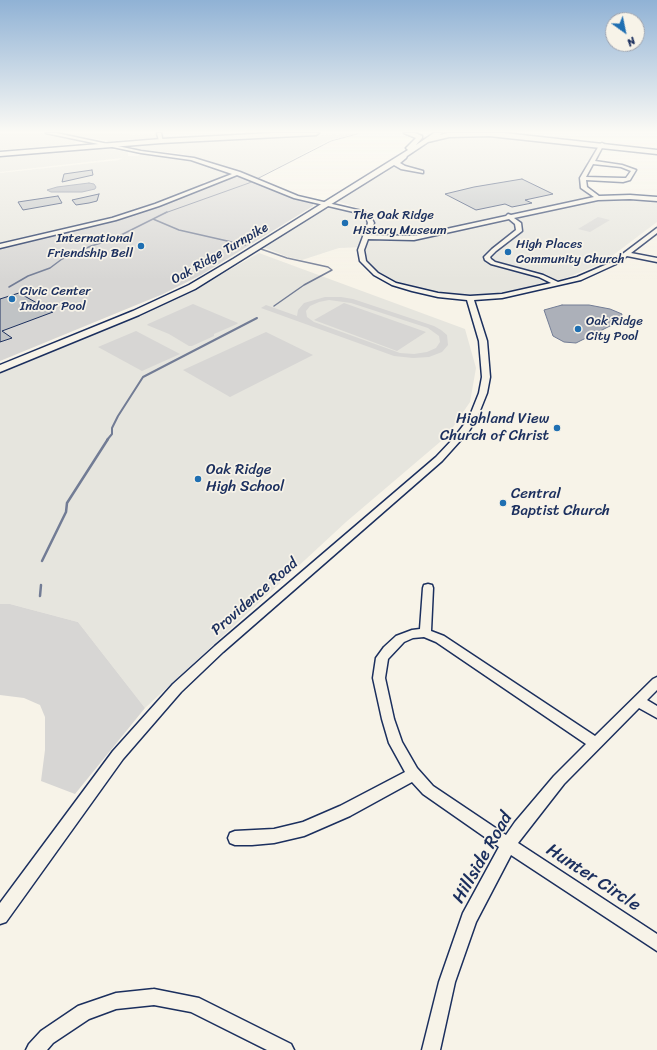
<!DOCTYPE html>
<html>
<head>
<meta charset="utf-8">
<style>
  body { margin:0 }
  #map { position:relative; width:657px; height:1050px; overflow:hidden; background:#f7f3e8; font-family:Sriracha,sans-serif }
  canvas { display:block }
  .north { position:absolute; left:605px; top:12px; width:40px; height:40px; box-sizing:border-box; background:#f7f3e8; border:1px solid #9fa5b1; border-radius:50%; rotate:147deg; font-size:11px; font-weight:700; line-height:16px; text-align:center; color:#1b2f5e }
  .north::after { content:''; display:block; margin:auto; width:14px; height:18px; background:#1f6fb2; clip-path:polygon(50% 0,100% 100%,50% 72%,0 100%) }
</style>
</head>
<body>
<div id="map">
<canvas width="657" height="1050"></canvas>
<div class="north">N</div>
</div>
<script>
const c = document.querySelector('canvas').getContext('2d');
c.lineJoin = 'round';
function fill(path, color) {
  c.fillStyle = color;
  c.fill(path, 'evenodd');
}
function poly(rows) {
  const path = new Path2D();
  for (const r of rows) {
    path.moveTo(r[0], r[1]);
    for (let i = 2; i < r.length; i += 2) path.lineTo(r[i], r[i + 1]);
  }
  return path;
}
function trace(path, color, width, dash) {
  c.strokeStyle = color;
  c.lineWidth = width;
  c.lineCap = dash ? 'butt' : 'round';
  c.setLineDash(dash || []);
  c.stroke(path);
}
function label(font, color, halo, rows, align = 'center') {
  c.font = font + ' Sriracha,sans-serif';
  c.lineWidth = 3.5;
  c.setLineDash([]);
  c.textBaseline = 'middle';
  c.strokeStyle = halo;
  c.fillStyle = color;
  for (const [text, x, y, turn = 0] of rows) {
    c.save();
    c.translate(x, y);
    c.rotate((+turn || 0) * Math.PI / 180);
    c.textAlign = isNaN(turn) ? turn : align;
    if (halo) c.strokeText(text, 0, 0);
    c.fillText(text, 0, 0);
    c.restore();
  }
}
const built = poly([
  [0,133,41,133,79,141,74,144,0,150],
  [56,133,115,133,133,135,156,134,157,137,155,138,109,141],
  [354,134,329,140,256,179,196,157,175,153,135,149,131,146,144,144,262,137],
  [467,135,513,137,596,147,589,160,585,162,588,164,579,181,581,188,591,197,414,236,374,235,372,232,375,227,375,218,370,212,337,201,355,188,387,172,386,170,438,138,444,136],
  [101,147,128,152,128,156,136,156,146,154,193,160,230,172,227,175,214,181,203,182,203,185,104,221,0,245,0,173,119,160,122,158,0,172,0,156],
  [623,198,657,200,657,222,612,256,593,267,563,279,565,280,563,281,556,280,550,284,508,293,495,295,480,294,470,296,436,293,409,286,391,280,372,268,365,258,365,247,339,248,302,260,288,257,263,247,324,210,330,208,347,210,363,218,368,224,361,240,379,239,402,241,443,234,596,200],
  [259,253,465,329,476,368,470,402,447,436,346,522,145,708,78,622,10,604,0,604,0,374,156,308,215,278]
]);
const green = poly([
  [234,176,242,176,253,180,291,197,309,202,313,203,313,206,201,275,163,294,0,361,0,247,108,222],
  [598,217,610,220,590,232,578,229],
  [325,297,341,297,353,299,434,326,441,330,447,335,448,345,442,352,429,357,413,358,394,356,261,308,266,305,297,316,298,310,304,303],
  [329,300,351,303,428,328,439,336,440,342,436,348,427,352,414,354,400,353,314,322,307,317,306,311,310,306,319,302],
  [344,303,426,332,397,351,314,320],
  [193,304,238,323,237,324,214,334,214,336,192,346,189,346,169,334,147,325,148,324],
  [136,331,157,342,180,354,142,371,98,347],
  [266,332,313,355,230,397,183,370],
  [0,604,10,604,78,622,145,708,75,794,41,781,45,750,45,717,40,705,24,698,0,695]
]);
const water = poly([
  [89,183,94,184,96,187,95,189,82,192,51,192,47,190,57,187,89,183],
  [562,305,589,305,610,309,622,314,620,321,576,343,564,342,553,336,544,310,562,305]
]);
const streamFar3 = poly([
  [165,213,249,183,331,141,357,134]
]);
const streamFar2 = poly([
  [153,219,179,230,245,245],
  [261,249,287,258,328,267,332,270,304,285,274,306],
  [9,287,28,276,50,268,62,259,91,246,111,240,167,212]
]);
const streamFar1 = poly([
  [107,440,112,434,112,428,118,416,143,377,257,318]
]);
const stream = poly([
  [42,561,66,512,67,503,108,439],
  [40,596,41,585]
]);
const building = poly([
  [92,170,93,175,62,182,64,174,92,170],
  [522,179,553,194,525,200,532,203,512,207,505,204,476,210,445,194,474,187,522,179],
  [99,194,97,201,89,203,76,205,72,200,99,194],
  [58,196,62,203,23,210,18,202,58,196],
  [19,293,53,312,2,331,12,338,0,342,0,299,19,293]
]);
const minor = poly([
  [46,133,56,133,141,151,194,158,240,172,298,196,362,211,370,215,374,223,369,235,414,236,506,216,508,214,511,215,594,197,581,188,580,178,600,144,602,143,604,144,595,161,622,165,636,170,630,180,623,182,586,180,587,187,599,196,630,195,657,197,657,201,630,199,598,200,514,218,521,223,522,231,496,251,490,257,491,259,495,262,543,275,558,282,577,277,612,262,657,228,657,233,631,253,657,258,657,262,627,256,616,264,581,280,502,298,474,300,487,341,490,377,487,393,477,418,469,431,442,461,223,652,181,692,123,759,6,922,0,924,0,903,113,751,173,684,215,646,436,457,453,439,469,418,479,393,482,377,479,341,467,300,438,297,412,291,392,285,374,275,360,261,358,250,368,223,366,217,358,213,294,198,237,175,159,206,116,220,0,248,0,244,112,218,155,204,232,174,191,160,141,153,46,133],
  [593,164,621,167,631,171,626,178,623,178,586,177,593,164],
  [509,219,515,224,516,230,492,249,484,257,485,260,491,264,539,277,551,283,502,294,470,296,438,293,396,283,378,273,366,261,364,250,368,239,414,240,509,219],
  [157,133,161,133,163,142,159,141,157,133],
  [428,584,432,585,433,588,431,631,444,636,595,736,653,679,657,677,657,690,647,700,657,706,657,718,639,708,564,784,518,843,657,934,657,951,511,855,476,922,455,982,440,1050,422,1050,439,982,463,913,499,847,423,794,412,782,350,816,304,836,274,843,252,845,235,845,230,843,228,838,230,833,235,831,274,829,303,822,340,806,405,772,389,743,382,719,373,678,376,658,384,647,396,636,412,630,420,629,423,588,424,585,428,584],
  [424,637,436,642,586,744,554,776,515,822,506,835,433,786,417,768,402,742,394,719,385,678,388,659,404,642,413,638,424,637],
  [154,989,199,998,291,1044,294,1050,267,1050,191,1012,154,1005,116,1009,89,1019,53,1043,47,1050,26,1050,29,1044,41,1031,78,1006,116,993,154,989]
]);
const highway = poly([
  [273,133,319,133,316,135,161,143,0,156,0,152,161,139,273,133],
  [404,133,415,133,422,136,422,138,416,145,434,133,442,133,440,135,448,133,504,133,657,150,657,154,489,136,449,137,428,142,407,156,406,158,400,163,405,166,423,171,423,173,401,169,394,165,195,289,139,315,0,372,0,365,133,311,189,285,233,259,408,150,406,148,416,138,404,133]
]);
const markers = [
  [345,223,4,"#1f6fb2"],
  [141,246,4,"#1f6fb2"],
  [508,252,4,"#1f6fb2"],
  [12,299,4,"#1f6fb2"],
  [578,329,4,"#1f6fb2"],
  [557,428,4,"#1f6fb2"],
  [198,479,4,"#1f6fb2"],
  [503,503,4,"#1f6fb2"]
];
const farPoinames = [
  ["The Oak Ridge",353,216],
  ["History Museum",353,231],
  ["International",133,239,"right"],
  ["Friendship Bell",133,254,"right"],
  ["High Places",516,245],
  ["Community Church",516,260],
  ["Civic Center",20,292],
  ["Indoor Pool",20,307],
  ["Oak Ridge",586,322],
  ["City Pool",586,337]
];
const farStreetnames = [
  ["Oak Ridge Turnpike",220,254,-30]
];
const poiNames = [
  ["Highland View",549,419,"right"],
  ["Church of Christ",549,436,"right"],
  ["Oak Ridge",206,470],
  ["High School",206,487],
  ["Central",511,494],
  ["Baptist Church",511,511]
];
const streetNames = [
  ["Providence Road",255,597,-41]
];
const nearStreetnames = [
  ["Hillside Road",483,858,-60],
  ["Hunter Circle",593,878,33]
];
fill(built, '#e6e5de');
fill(green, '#d7d6d4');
fill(water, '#acb0b9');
trace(water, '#727c95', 1);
trace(streamFar3, '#727c95', 1);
trace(streamFar2, '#727c95', 1.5);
trace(streamFar1, '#727c95', 2);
trace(stream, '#727c95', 2.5);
fill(building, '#c0c3c5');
trace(building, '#1b2f5e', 1);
trace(minor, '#1b2f5e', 3);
trace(highway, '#1b2f5e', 3);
fill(minor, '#f7f3e8');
fill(highway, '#f7f3e8');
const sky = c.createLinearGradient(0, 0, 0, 280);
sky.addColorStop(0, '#90b2d5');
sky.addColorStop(0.47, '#fbfaf5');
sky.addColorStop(1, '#fbfaf500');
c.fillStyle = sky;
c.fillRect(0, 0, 657, 280);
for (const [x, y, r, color] of markers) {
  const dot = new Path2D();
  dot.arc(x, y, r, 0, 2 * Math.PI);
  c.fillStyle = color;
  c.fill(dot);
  trace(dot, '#f7f3e8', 1.5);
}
label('13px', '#1b2f5e', '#f7f3e8', farPoinames, 'left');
label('13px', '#1b2f5e', '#f7f3e8', farStreetnames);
label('15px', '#1b2f5e', '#f7f3e8', poiNames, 'left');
label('15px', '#1b2f5e', '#f7f3e8', streetNames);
label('18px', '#1b2f5e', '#f7f3e8', nearStreetnames);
</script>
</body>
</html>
